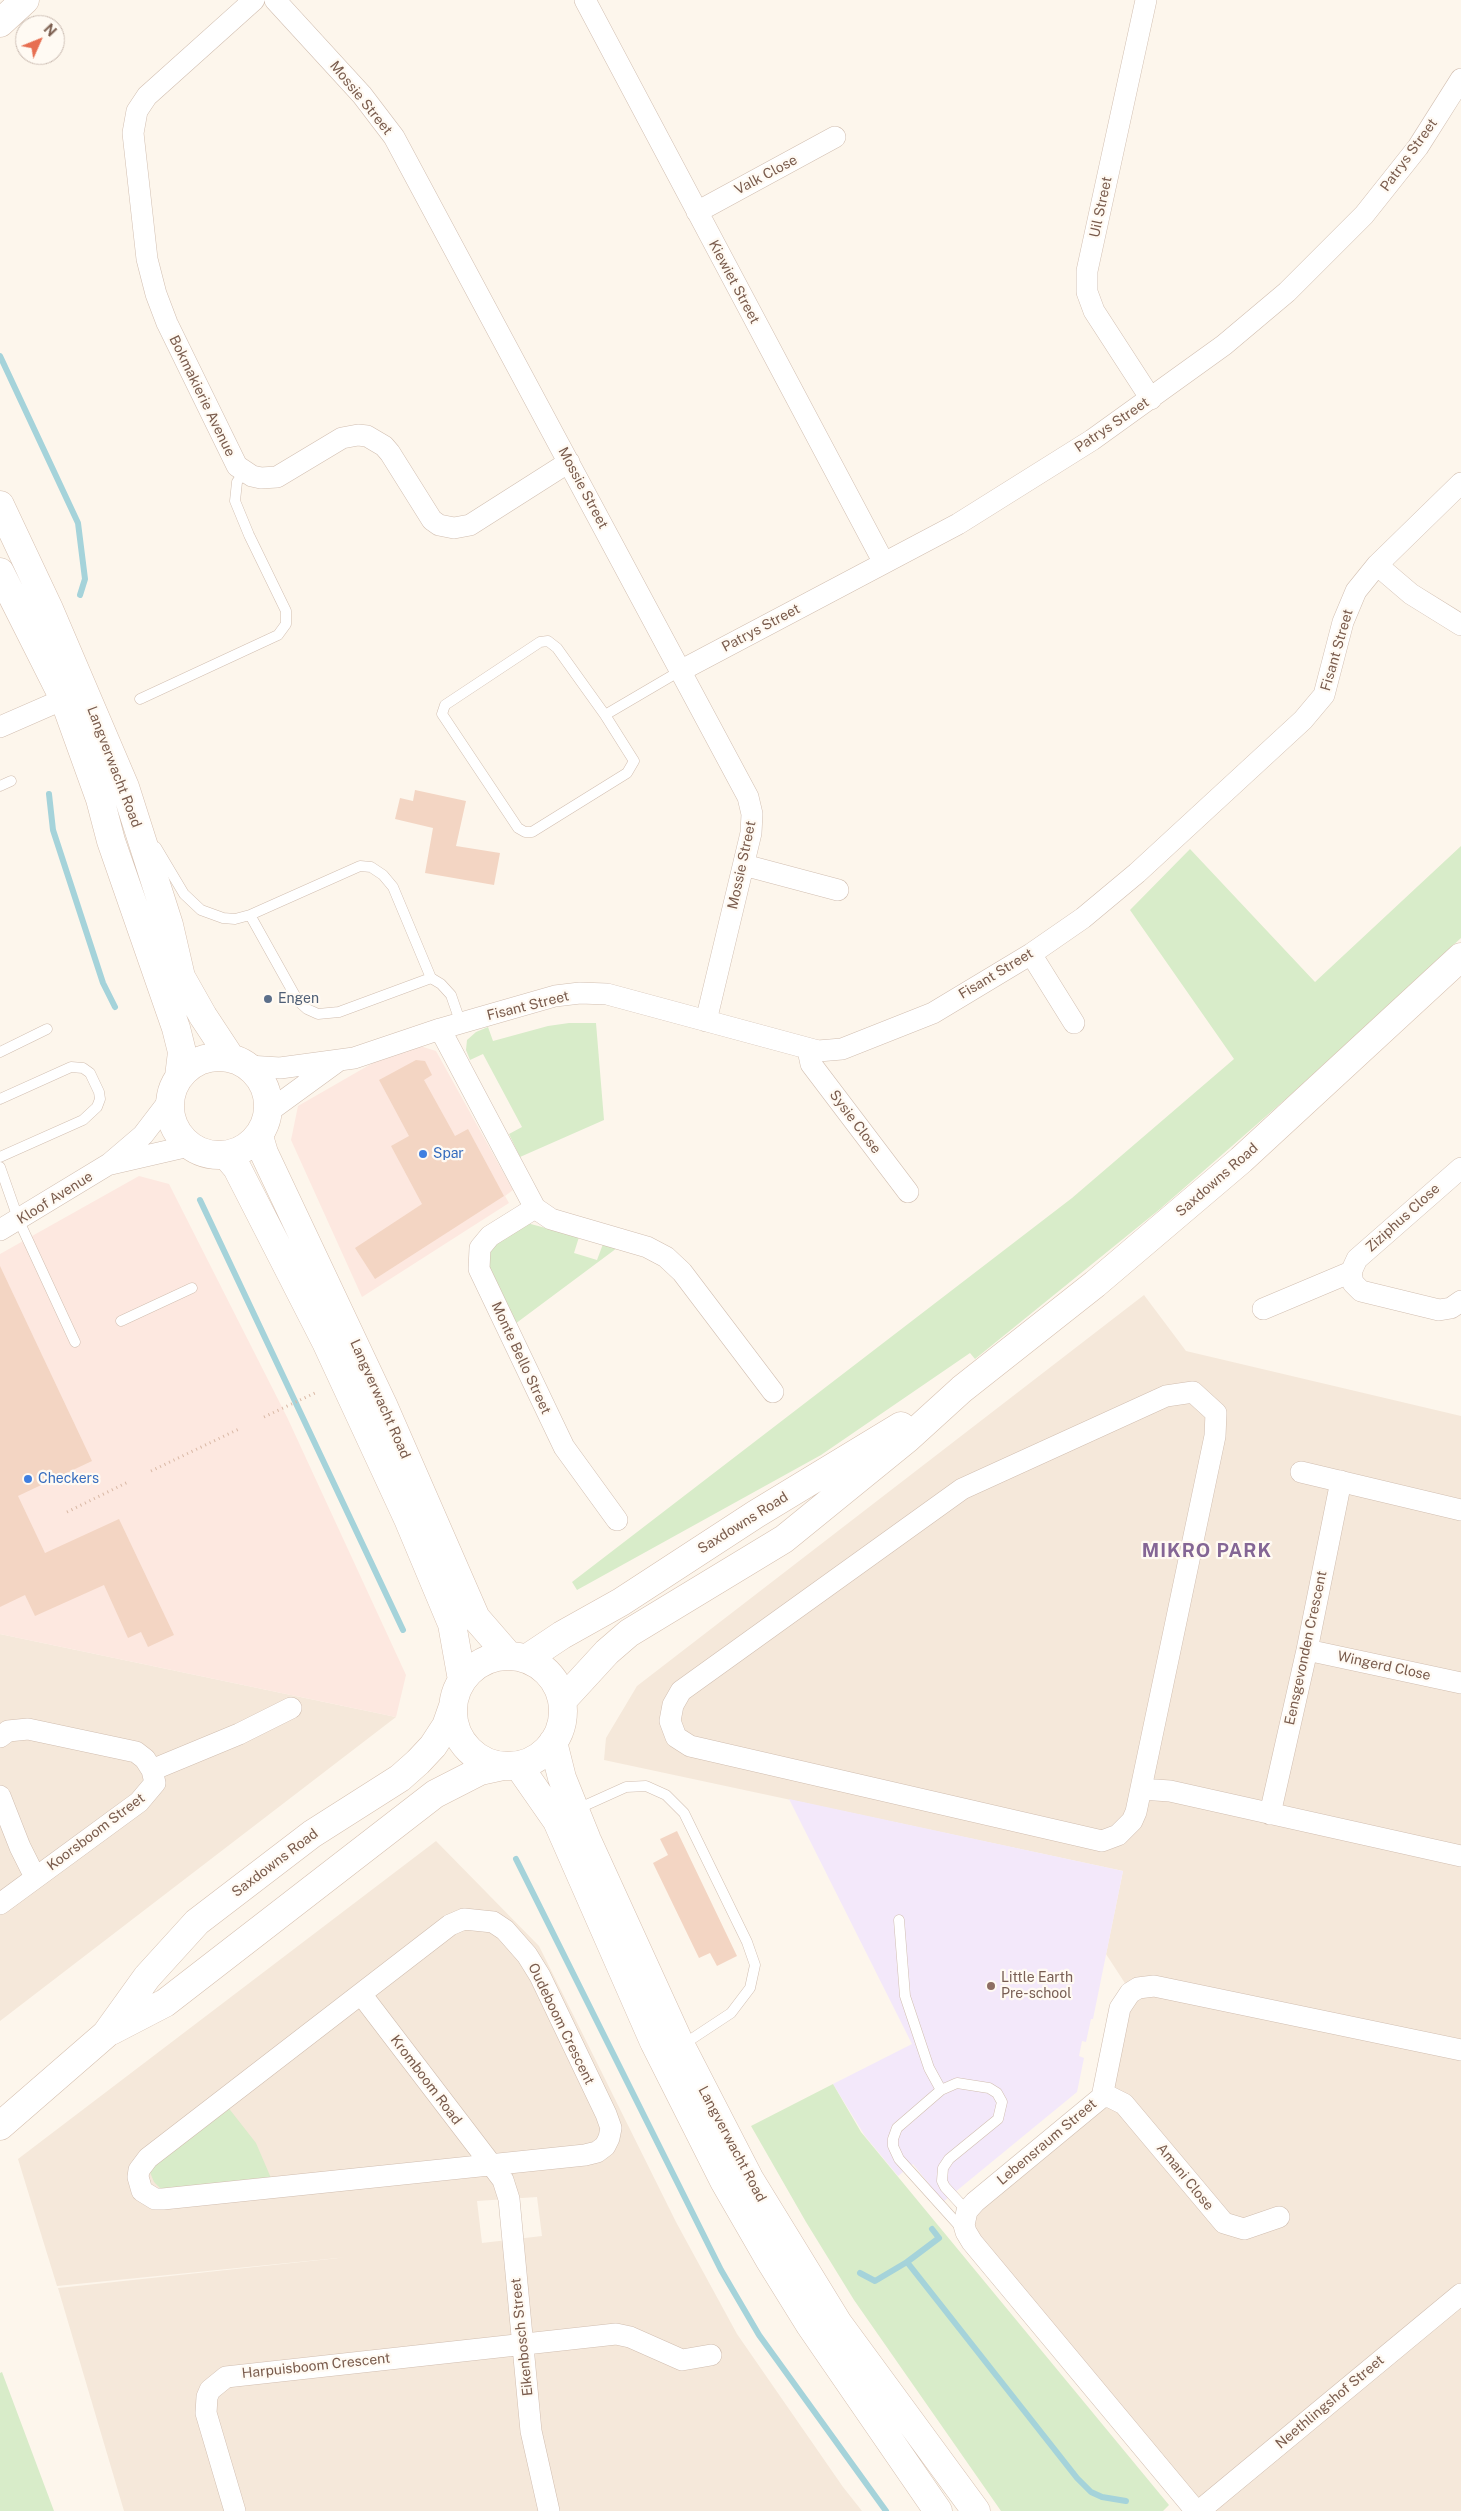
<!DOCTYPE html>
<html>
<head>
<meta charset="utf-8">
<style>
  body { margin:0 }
  #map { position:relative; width:1461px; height:2511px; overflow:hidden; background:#fdf6ec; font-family:"Public Sans",sans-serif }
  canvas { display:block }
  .north { position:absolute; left:15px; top:15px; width:50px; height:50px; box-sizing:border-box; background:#fffaf3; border:1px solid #cabbb1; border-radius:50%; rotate:46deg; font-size:14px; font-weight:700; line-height:20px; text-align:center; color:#7a5c4d }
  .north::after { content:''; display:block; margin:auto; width:18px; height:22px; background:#e76f51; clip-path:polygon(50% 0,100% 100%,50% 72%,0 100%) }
</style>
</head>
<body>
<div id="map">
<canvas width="1461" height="2511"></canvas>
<div class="north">N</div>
</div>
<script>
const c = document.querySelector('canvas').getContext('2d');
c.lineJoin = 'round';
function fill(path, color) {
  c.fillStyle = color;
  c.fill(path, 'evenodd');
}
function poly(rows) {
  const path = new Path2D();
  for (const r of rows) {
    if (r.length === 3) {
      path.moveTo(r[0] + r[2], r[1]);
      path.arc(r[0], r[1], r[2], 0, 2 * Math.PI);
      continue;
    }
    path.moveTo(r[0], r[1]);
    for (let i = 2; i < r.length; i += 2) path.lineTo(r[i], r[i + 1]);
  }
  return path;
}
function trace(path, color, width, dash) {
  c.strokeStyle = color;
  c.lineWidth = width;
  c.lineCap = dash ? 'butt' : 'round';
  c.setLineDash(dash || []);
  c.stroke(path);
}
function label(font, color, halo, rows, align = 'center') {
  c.font = font + ' "Public Sans",sans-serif';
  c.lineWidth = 4.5;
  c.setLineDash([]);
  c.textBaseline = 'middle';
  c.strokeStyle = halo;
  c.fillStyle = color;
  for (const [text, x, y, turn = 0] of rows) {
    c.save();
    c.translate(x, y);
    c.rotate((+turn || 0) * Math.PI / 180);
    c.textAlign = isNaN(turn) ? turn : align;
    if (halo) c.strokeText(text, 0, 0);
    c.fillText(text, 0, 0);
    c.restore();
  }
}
const residential = poly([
  [1144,1295,1186,1351,1461,1416,1461,2511,1195,2511,963,2224,1100,2096,1130,1991,1106,1954,1123,1871,604,1760,606,1738,637,1686],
  [0,1634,396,1717,0,2021],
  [436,1841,539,1946,676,2222,737,2334,843,2487,862,2511,124,2511,58,2288,348,2257,57,2286,18,2159],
  [537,2197,542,2236,482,2243,477,2201]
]);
const commercial = poly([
  [420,1046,436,1051,513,1190,505,1196,509,1203,362,1297,291,1140,298,1106,378,1060],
  [139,1176,169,1184,287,1417,406,1675,396,1717,0,1634,0,1254]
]);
const education = poly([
  [789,1799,1123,1871,1093,2019,1091,2019,1086,2042,1082,2041,1079,2056,1084,2058,1077,2092,943,2202,913,2164,898,2176,865,2136,833,2084,912,2044]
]);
const green = poly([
  [1461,846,1461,938,1296,1090,1160,1209,975,1359,970,1353,821,1455,577,1590,572,1582,1072,1198,1234,1059,1130,910,1190,849,1315,982],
  [569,1023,596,1023,604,1120,520,1157,509,1134,522,1127,483,1054,470,1060,466,1050,467,1040,476,1032,488,1027,493,1041,548,1026],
  [527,1223,579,1237,574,1253,597,1260,603,1244,617,1248,515,1324,488,1268,488,1257,491,1246],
  [833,2084,861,2132,1169,2505,1163,2511,1001,2511,854,2300,806,2222,751,2126],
  [227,2106,256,2143,271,2178,161,2189,154,2182,149,2170],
  [2,2372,54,2511,0,2511,0,2373]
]);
const stream = poly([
  [0,356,78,523,85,579,80,595],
  [49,794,53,830,103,983,115,1007],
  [200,1200,403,1630],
  [516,1859,721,2270,759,2335,886,2511],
  [907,2262,939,2238,932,2229],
  [860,2273,875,2281,907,2262,1077,2478,1091,2492,1102,2497,1126,2501]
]);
const building = poly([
  [415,790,466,801,456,846,500,853,494,885,425,873,433,828,395,819,400,798,413,801],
  [416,1060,425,1061,432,1075,424,1080,455,1136,468,1129,504,1196,375,1279,355,1248,422,1204,391,1146,409,1136,379,1080],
  [0,1266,92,1461,18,1496,45,1553,119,1519,174,1635,148,1647,141,1632,128,1638,104,1585,35,1616,25,1595,0,1607],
  [677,1831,737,1956,717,1966,710,1953,699,1958,653,1863,668,1855,660,1839]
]);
const path = poly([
  [264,1417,317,1392],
  [151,1471,241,1428],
  [67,1512,128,1482]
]);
const lane = poly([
  [140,699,278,635,286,624,286,611,249,535,235,501,237,482,244,472],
  [605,715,557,648,548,641,540,642,445,705,442,714,518,828,525,832,532,832,627,773,634,761,605,715,680,671],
  [0,786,11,781],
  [156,847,184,894,201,910,223,918,235,919,250,915,360,866,371,867,383,875,393,887,431,978,441,984,451,995,461,1024],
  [250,915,298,1001,307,1009,318,1014,339,1012,431,978],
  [0,1052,47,1029],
  [0,1099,71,1067,83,1068,90,1073,99,1092,100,1099,97,1107,83,1120,0,1157],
  [0,1167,19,1221,75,1342],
  [121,1321,192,1288],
  [575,1810,626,1787,646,1786,666,1795,684,1813,747,1942,755,1965,750,1988,731,2013,681,2046],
  [899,1920,905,1996,929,2068,941,2090],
  [963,2230,899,2159,893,2146,893,2139,897,2128,941,2090,957,2083,989,2088,997,2093,1002,2102,998,2119,949,2159,943,2168,942,2181,945,2187,967,2211]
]);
const street = poly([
  [254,0,147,96,137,111,133,133,147,259,156,294,167,323,237,466,252,476,261,478,277,477,342,438,358,435,367,436,384,446,390,453,432,520,439,525,454,528,470,525,569,462],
  [275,0,362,95,394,137,748,797,752,814,751,833,706,1021],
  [585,0,884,563],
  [1146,0,1087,271,1087,292,1094,311,1151,399],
  [697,212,835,137],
  [1377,565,1411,594,1461,625],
  [680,671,958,524,1092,440,1224,345,1287,292,1364,215,1418,147,1461,79],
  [0,727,64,699],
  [744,865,838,890],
  [1031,954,1074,1023],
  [440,1029,535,1208,551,1219,647,1247,666,1257,682,1272,773,1392],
  [808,1050,811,1064,908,1192],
  [248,1066,280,1068,354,1058,440,1029,555,996,580,993,607,994,818,1051,842,1049,933,1013,1031,954,1083,918,1137,873,1303,720,1324,695,1343,622,1356,591,1377,565,1461,483],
  [268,1112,338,1061],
  [111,1164,189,1146],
  [1461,1168,1357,1259,1351,1272,1353,1283,1361,1291,1439,1310,1451,1308,1461,1301],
  [535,1208,490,1236,480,1248,479,1269,564,1447,617,1520],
  [0,1230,109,1164,143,1135,169,1101],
  [1263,1309,1351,1272],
  [1193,1392,1216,1413,1215,1436,1136,1812,1132,1821,1118,1835,1102,1841,690,1746,676,1737,670,1721,673,1705,681,1691,962,1489,1166,1396,1193,1392],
  [1301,1472,1461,1510],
  [1307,1650,1461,1683],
  [0,1737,8,1731,28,1729,136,1752,145,1759,152,1770,155,1783,139,1802,0,1904],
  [152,1770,239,1734,291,1708],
  [1141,1789,1170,1791,1461,1856],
  [0,1796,20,1847,35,1877],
  [1270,1814,1307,1650,1341,1481],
  [464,1919,493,1922,505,1930,527,1955,540,1976,606,2114,611,2128,609,2138,605,2146,597,2152,585,2155,163,2199,155,2199,142,2191,138,2177,139,2170,148,2158,450,1925,464,1919],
  [361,1994,503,2180,509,2199,531,2431,549,2511],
  [1102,2097,1110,2097,1124,2104,1224,2223,1244,2229,1279,2217],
  [235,2511,206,2413,207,2397,210,2390,226,2377,616,2334,630,2337,682,2360,711,2355],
  [1196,2511,972,2242,966,2232,964,2225,967,2211,975,2202,1102,2097,1120,2008,1130,1993,1138,1988,1154,1986,1461,2050],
  [1199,2511,1461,2294]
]);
const secondary = poly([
  [0,23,25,0],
  [0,505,49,609,125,787,169,925,181,977,203,1016,230,1057],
  [0,572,64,699,100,799,111,841,176,1028,182,1052,179,1077],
  [219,1106,49],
  [259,1136,264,1153,384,1407,476,1618,509,1656],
  [226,1155,237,1168,326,1342,408,1519,452,1624,462,1680],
  [508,1711,55],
  [526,1659,562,1635,621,1602,756,1514,901,1426],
  [562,1701,607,1652,629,1633,784,1539,907,1439,962,1389,1095,1284,1241,1160,1461,957],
  [553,1742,562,1778,587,1840,681,2046,749,2178,838,2323,976,2511],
  [518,1765,557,1821,654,2042,724,2181,769,2259,810,2325,938,2511],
  [111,2031,165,2003,435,1794,480,1771,503,1766],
  [0,2126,106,2034,147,1977,197,1922,312,1834,400,1778,418,1762,433,1746,446,1726,453,1706]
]);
const markers = [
  [268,999,5,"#5c6f8a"],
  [423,1154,5,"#3f7fe0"],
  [28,1479,5,"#3f7fe0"],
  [991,1986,5,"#8d6e63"]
];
const streetNames = [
  ["Mossie Street",361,98,51],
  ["Patrys Street",1409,155,-54],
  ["Valk Close",766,175,-28],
  ["Uil Street",1101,207,-78],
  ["Kiewiet Street",734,282,62],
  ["Bokmakierie Avenue",202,396,64],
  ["Patrys Street",1112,425,-34],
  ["Mossie Street",583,488,62],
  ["Patrys Street",761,628,-28],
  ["Fisant Street",1337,650,-74],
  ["Langverwacht Road",114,767,69],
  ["Mossie Street",742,865,-78],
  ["Fisant Street",996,974,-31],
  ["Fisant Street",528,1006,-14],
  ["Sysie Close",855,1122,53],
  ["Saxdowns Road",1217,1180,-41],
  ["Kloof Avenue",55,1198,-32],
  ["Ziziphus Close",1403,1218,-42],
  ["Monte Bello Street",521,1358,65],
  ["Langverwacht Road",380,1399,66],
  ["Saxdowns Road",743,1523,-32],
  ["Eensgevonden Crescent",1306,1648,-78],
  ["Wingerd Close",1384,1666,12],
  ["Koorsboom Street",96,1832,-37],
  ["Saxdowns Road",275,1863,-37],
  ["Oudeboom Crescent",561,2024,64],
  ["Kromboom Road",426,2080,53],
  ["Lebensraum Street",1047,2142,-40],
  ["Langverwacht Road",732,2144,62],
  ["Amani Close",1185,2177,51],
  ["Eikenbosch Street",522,2337,-96],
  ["Harpuisboom Crescent",316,2366,-6],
  ["Neethlingshof Street",1330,2402,-40]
];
const serviceNames = [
  ["Engen",278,999]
];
const shopNames = [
  ["Spar",433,1154],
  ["Checkers",38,1479]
];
const educationNames = [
  ["Little Earth",1001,1978],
  ["Pre-school",1001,1994]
];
const districtNames = [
  ["MIKRO PARK",1207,1551]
];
fill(residential, '#f5e8da');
fill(commercial, '#fde8e0');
fill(education, '#f3e8fa');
fill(green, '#d8ecc9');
trace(stream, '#a5d3da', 6);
fill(building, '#f3d5c3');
trace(lane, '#d1beb0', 11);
trace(street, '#d1beb0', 22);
trace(secondary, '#d6c0b0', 29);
trace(path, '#d9b8a5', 3, [1, 4]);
trace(lane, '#fff', 10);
trace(street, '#fff', 21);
trace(secondary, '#fff', 28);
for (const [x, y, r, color] of markers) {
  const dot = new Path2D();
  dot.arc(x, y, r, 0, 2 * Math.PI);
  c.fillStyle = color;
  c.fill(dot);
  trace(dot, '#fffaf3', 2);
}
label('14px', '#7a5c4d', '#fffaf3', streetNames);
label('14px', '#4e5e75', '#fffaf3', serviceNames, 'left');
label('14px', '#366cbe', '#fffaf3', shopNames, 'left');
label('14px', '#785e54', '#fffaf3', educationNames, 'left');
c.letterSpacing = '1px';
label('bold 19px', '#846695', '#fffaf3', districtNames);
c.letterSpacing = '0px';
</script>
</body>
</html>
